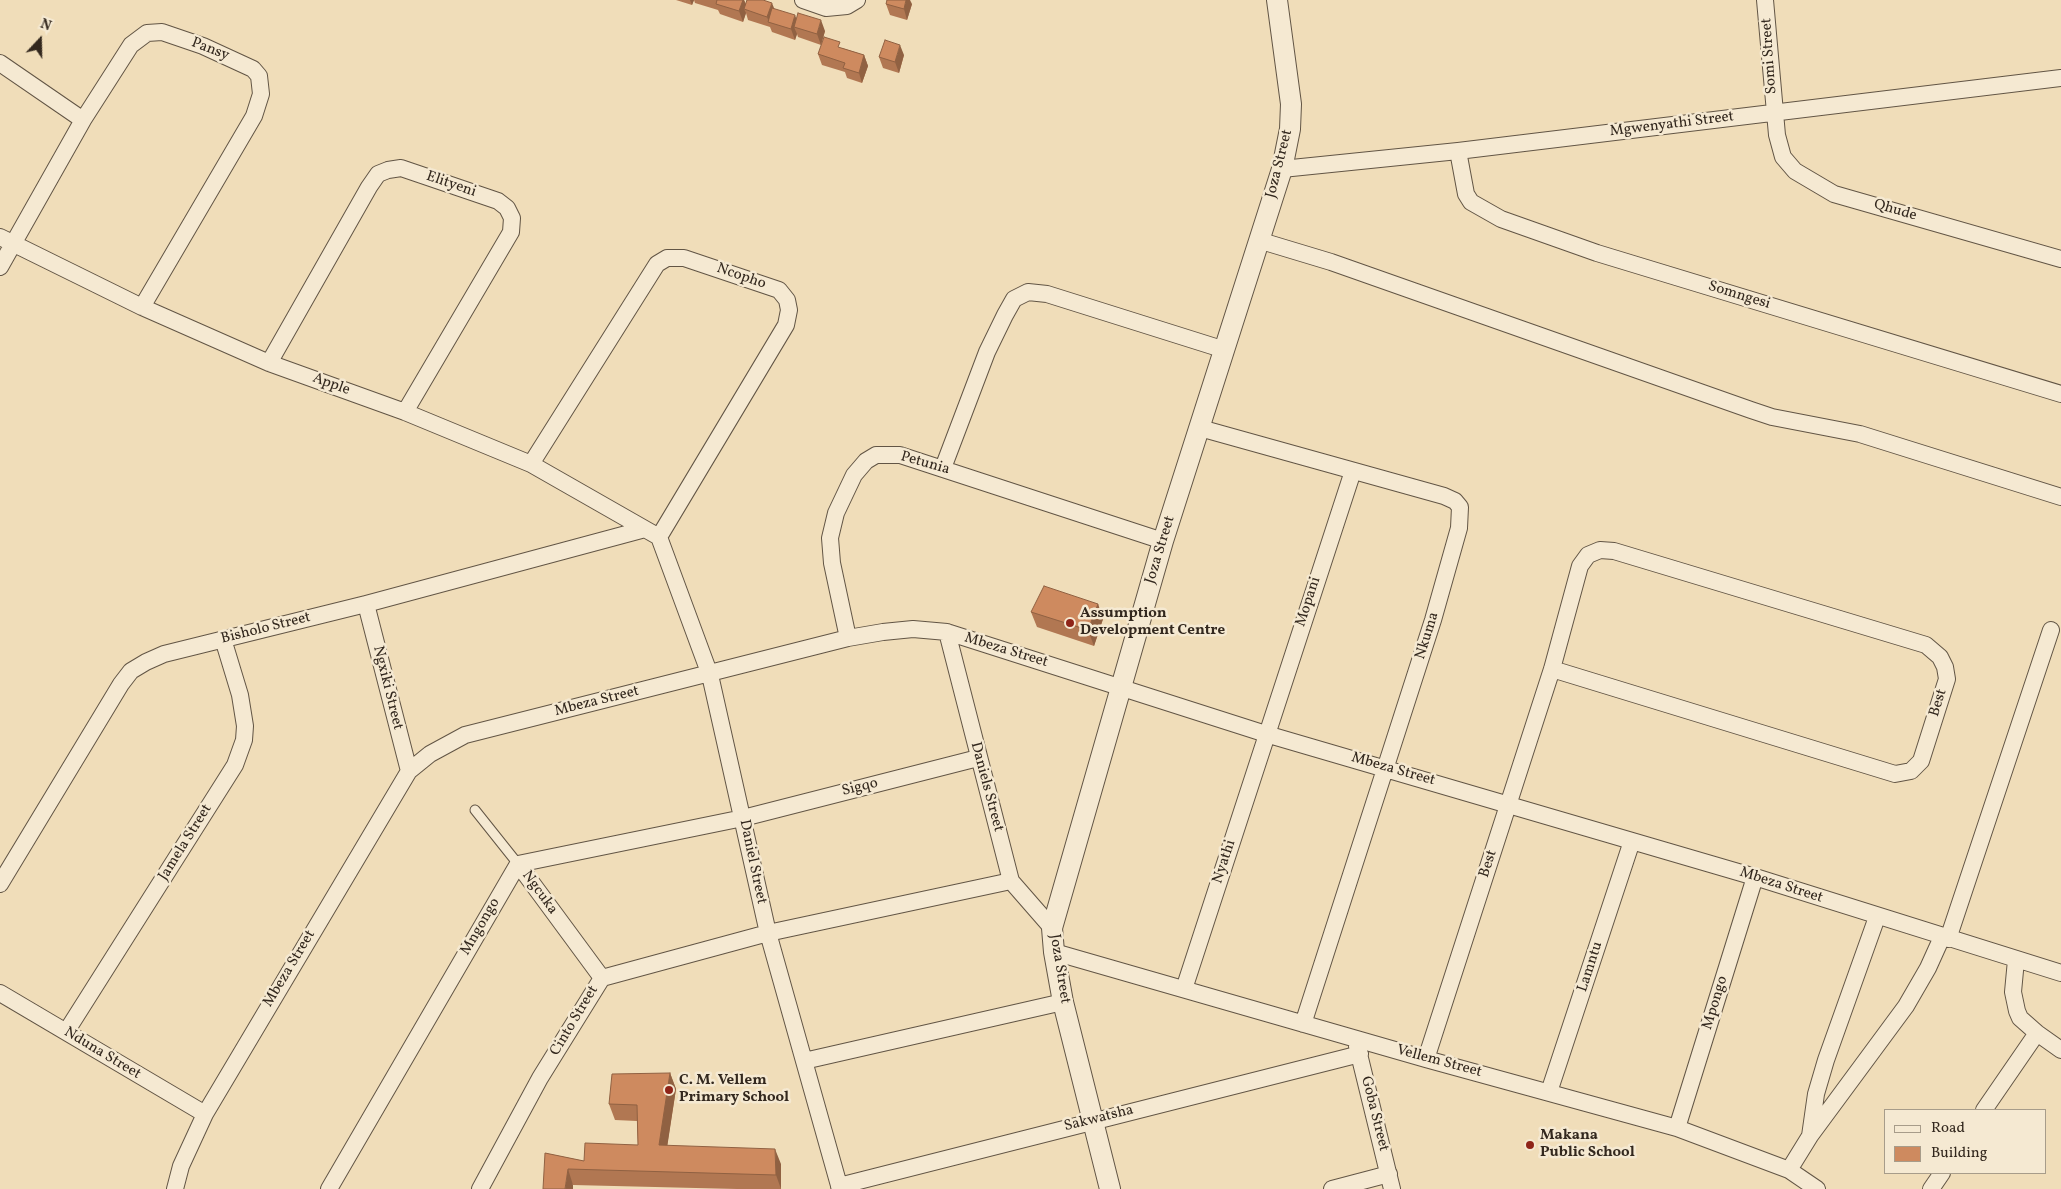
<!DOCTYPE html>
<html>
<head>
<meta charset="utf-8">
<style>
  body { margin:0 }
  #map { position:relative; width:2061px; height:1189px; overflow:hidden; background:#f0ddb9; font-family:Vollkorn,serif }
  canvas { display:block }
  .legend { position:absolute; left:1884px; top:1109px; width:162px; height:65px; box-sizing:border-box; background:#f5e9d2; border:1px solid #a79c8a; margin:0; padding:6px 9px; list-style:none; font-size:15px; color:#33281e }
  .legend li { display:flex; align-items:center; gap:10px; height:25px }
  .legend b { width:25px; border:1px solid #a79c8a }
  .north { position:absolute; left:15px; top:15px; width:50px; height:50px; -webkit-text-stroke:4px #f5e9d2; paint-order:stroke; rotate:21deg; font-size:14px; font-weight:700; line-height:20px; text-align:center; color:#33281e }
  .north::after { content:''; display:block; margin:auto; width:18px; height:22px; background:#33281e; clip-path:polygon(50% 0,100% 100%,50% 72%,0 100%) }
</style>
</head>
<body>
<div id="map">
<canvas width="2061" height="1189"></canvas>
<ul class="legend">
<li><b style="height:6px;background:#f5e9d2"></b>Road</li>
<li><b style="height:14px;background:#ce8a5f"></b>Building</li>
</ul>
<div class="north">N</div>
</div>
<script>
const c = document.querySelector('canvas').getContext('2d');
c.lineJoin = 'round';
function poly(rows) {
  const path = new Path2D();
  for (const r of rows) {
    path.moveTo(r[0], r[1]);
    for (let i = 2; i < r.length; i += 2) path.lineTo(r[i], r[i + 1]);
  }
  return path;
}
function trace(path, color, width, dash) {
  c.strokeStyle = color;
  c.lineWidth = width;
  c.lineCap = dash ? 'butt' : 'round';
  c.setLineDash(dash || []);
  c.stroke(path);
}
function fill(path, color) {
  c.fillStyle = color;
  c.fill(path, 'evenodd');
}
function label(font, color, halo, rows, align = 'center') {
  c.font = font + ' Vollkorn,serif';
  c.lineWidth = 5;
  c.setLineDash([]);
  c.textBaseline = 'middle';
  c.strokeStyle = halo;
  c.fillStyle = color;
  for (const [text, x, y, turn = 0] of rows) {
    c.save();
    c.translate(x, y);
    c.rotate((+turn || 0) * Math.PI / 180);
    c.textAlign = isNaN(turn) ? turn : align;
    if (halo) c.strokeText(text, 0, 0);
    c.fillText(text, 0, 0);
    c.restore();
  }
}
const service = poly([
  [475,810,518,864]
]);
const minor = poly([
  [803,0,826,8,847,6,857,0],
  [1765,0,1777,135,1783,157,1795,171,1834,194,2061,259],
  [0,63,83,120],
  [1458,151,1466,194,1471,202,1501,219,1597,253,2061,394],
  [1282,169,1458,151,2061,78],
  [0,237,142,307,269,363,405,412,531,464,659,537],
  [1258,240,1331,262,1751,410,1772,417,1860,434,2061,497],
  [0,267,83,120,131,45,147,33,162,32,203,46,253,69,259,76,261,94,254,116,142,307],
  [269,363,369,187,378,174,388,170,401,168,498,201,507,208,512,218,511,232,405,412],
  [1200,428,1444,496,1455,501,1460,507,1459,528,1433,620,1303,1024],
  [531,464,657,264,667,258,684,258,779,290,787,300,789,310,786,325,659,537],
  [943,468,987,352,1005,315,1014,299,1028,292,1047,294,1225,350],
  [659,537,710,675,768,933,840,1189],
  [366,604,409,771],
  [947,632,1011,881,1052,928],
  [848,638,832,563,830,538,836,513,854,475,866,461,876,455,900,455,1163,541],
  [518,864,602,978],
  [0,884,121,684,131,671,146,662,164,654,366,604,645,529],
  [1948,939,2051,630],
  [1054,952,1426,1059,1677,1128,1789,1170,1817,1189],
  [2016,960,2013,992,2017,1011,2020,1018,2037,1033,2061,1050],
  [1184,989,1353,471],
  [0,993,205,1114],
  [66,1032,235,765,244,740,245,726,240,695,223,639],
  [1357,1046,1392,1189],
  [1426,1059,1552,669,1580,566,1588,555,1600,550,1614,551,1926,645,1940,657,1945,667,1947,679,1921,761,1911,771,1895,774,1552,669],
  [804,1061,1063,1002],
  [1549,1092,1632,841],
  [1984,1110,2037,1033],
  [1677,1128,1755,877],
  [1810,1136,1816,1094,1826,1060,1877,917],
  [1789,1170,1810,1136,1906,1006,1928,968,1942,937],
  [839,1186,1360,1054],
  [175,1189,181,1166,205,1114,409,771,430,754,465,735,848,638,883,632,913,629,947,632,1266,734,1755,877,2061,973],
  [329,1189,518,864,743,818,978,758],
  [480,1189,540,1078,602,978,768,933,1011,881],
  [1332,1189,1389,1174],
  [1931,1189,1942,1173]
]);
const tertiary = poly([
  [1110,1189,1063,1002,1054,952,1052,928,1163,541,1282,169,1290,129,1291,104,1277,0]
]);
const wall = poly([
  [676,0,694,0,692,5],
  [694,0,744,0,746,4,774,9,825,31,821,45,798,37,797,34,795,40,772,32,770,27,748,20,746,13,743,22,720,14,718,10,695,3],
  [886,4,912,4,907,20,890,15],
  [842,48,864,55,868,66,862,83,847,78,845,72,822,65,818,54],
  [904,55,899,73,883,68,879,57],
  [1098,604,1103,619,1094,646,1037,627,1031,612],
  [670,1073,676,1089,667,1146,781,1164,781,1189,737,1189,573,1185,545,1153,584,1161,638,1145,637,1121,615,1120,609,1104]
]);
const shadedWall = poly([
  [690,0,694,0,692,5],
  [743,0,744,0,747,8,744,9,746,13,743,22,739,11],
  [906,0,910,0,912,4,907,20,904,9],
  [772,3,776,13,769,22,767,17],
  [795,15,799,26,794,27,797,34,795,40,791,29],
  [821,20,825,31,821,45,817,34],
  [900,45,904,55,899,73,895,62],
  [864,55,868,66,862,83,859,73],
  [1098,604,1103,619,1094,646,1088,630],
  [670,1073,676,1089,665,1161,659,1145],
  [775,1149,781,1164,781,1189,776,1175],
  [568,1169,573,1185,573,1189,565,1189]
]);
const building = poly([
  [717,0,743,0,739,11,716,4,717,0],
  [747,0,763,0,772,3,767,17,744,9,747,0],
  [887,0,906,0,904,9,886,4,887,0],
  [772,8,795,15,791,29,768,22,772,8],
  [798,13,821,20,817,34,794,27,798,13],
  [824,37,840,42,838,47,864,55,859,73,843,68,845,63,818,54,824,37],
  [885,40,900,45,895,62,879,57,885,40],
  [1044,586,1098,604,1088,630,1031,612,1044,586],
  [670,1073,659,1145,775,1149,776,1175,568,1169,565,1189,543,1189,545,1153,584,1161,585,1143,638,1145,637,1105,609,1104,612,1074,670,1073]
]);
const markers = [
  [1070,623,5,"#8f2418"],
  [669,1090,5,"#8f2418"],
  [1530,1145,5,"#8f2418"]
];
const streetNames = [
  ["Pansy",210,50,21],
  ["Somi Street",1770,56,-94],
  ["Mgwenyathi Street",1672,125,-7],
  ["Joza Street",1280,164,-76],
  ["Elityeni",451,185,19],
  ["Qhude",1895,211,16],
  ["Ncopho",741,277,19],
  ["Somngesi",1739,296,17],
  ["Apple",331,385,20],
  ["Petunia",925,464,16],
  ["Joza Street",1161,550,-73],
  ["Mopani",1309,602,-72],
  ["Bisholo Street",266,629,-14],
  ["Nkuma",1428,636,-73],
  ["Mbeza Street",1006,651,17],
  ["Ngxiki Street",387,688,76],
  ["Mbeza Street",597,702,-14],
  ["Best",1939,703,-73],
  ["Mbeza Street",1393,770,16],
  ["Daniels Street",986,787,75],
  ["Sigqo",860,788,-14],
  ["Jamela Street",186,843,-58],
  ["Daniel Street",752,862,78],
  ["Nyathi",1225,862,-72],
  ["Best",1489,864,-72],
  ["Mbeza Street",1781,886,18],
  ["Ngcuka",539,893,54],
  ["Mngongo",481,927,-60],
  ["Lamntu",1591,967,-72],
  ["Mbeza Street",290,969,-59],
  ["Joza Street",1059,969,81],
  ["Mpongo",1716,1003,-73],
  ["Cinto Street",575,1021,-59],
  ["Nduna Street",102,1054,31],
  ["Vellem Street",1439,1062,15],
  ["Goba Street",1374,1114,76],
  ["Sakwatsha",1099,1119,-14]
];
const poiNames = [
  ["Assumption",1080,614],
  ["Development Centre",1080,631],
  ["C. M. Vellem",679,1081],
  ["Primary School",679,1098],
  ["Makana",1540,1136],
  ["Public School",1540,1153]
];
trace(service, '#625545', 11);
trace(minor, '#625545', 18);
trace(tertiary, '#625545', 22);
trace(service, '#f5e9d2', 9);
trace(minor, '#f5e9d2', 16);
trace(tertiary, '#f5e9d2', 20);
fill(wall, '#b17752');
fill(shadedWall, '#906142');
fill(building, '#ce8a5f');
trace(building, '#906142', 1);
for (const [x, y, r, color] of markers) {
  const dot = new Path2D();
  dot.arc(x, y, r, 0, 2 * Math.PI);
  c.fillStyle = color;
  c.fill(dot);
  trace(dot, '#f5e9d2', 2);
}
label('15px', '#33281e', '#f5e9d2', streetNames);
label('bold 15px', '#33281e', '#f5e9d2', poiNames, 'left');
</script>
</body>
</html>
